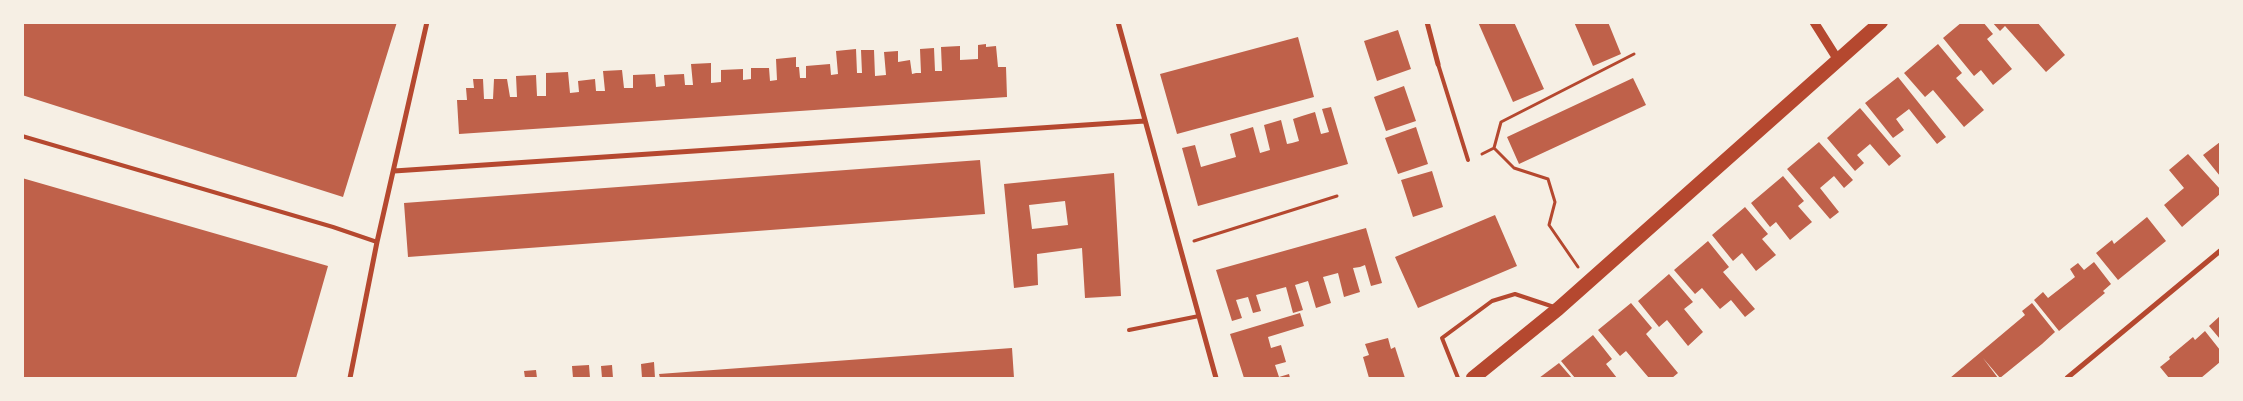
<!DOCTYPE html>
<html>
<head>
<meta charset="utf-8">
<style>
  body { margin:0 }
  #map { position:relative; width:2243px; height:401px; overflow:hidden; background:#f6efe4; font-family:"Nunito Sans",sans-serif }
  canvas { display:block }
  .frame { position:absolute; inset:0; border:24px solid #f6efe4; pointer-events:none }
</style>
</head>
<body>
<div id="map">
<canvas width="2243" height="401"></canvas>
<div class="frame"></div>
</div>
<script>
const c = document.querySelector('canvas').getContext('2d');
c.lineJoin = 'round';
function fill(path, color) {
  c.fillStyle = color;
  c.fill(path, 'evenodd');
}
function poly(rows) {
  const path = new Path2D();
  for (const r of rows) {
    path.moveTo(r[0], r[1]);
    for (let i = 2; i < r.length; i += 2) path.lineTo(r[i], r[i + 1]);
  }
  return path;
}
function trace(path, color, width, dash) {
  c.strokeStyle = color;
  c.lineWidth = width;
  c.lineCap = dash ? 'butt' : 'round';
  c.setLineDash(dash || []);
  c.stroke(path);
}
const building = poly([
  [22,22,397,22,343,197,22,95],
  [1478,22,1514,22,1544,89,1513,102],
  [1574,22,1608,22,1621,54,1593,66],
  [1962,22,1983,22,1993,34,1987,39,2012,69,1993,85,1981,70,1974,76,1943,38],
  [1992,22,2037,22,2065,55,2046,72,2005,26,2000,31],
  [1398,30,1411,69,1377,81,1364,41],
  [1298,37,1314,97,1177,134,1160,74],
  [986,44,986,47,996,46,998,67,1006,67,1007,97,459,134,457,100,467,100,466,88,474,88,473,79,483,79,484,99,493,99,494,79,507,79,510,97,517,97,516,76,536,75,537,96,546,96,546,73,568,72,570,93,579,92,578,81,595,79,596,91,605,91,603,71,622,70,624,88,633,88,633,75,655,74,656,87,665,86,664,75,684,74,685,85,693,85,691,64,711,63,711,83,721,82,721,70,743,69,743,80,751,79,751,68,769,68,770,81,777,80,776,59,796,57,796,67,799,67,800,78,806,78,806,66,830,64,831,75,838,74,836,51,856,49,857,73,862,73,861,50,874,50,875,76,886,75,884,52,898,51,898,62,910,60,912,74,916,73,921,73,920,49,934,48,935,71,942,71,941,47,960,46,960,60,978,59,978,45],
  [1938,44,1962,73,1956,78,1984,110,1964,127,1933,90,1925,97,1904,73],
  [1898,77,1946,137,1937,144,1909,109,1896,119,1904,130,1893,138,1865,103],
  [1633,78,1646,105,1519,164,1507,137],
  [1404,86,1416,121,1386,131,1374,97],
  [1331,107,1348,164,1198,206,1182,148,1195,145,1201,167,1236,157,1230,134,1253,127,1260,153,1270,150,1264,125,1281,120,1287,144,1292,143,1299,141,1293,119,1302,116,1315,112,1321,134,1329,132,1322,109],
  [1860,108,1901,156,1889,166,1870,144,1857,155,1864,163,1855,171,1827,138],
  [1416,127,1428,164,1398,174,1385,138],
  [1819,142,1853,180,1844,188,1834,176,1820,188,1839,212,1830,219,1787,169],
  [2220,142,2220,176,2203,155],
  [2188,154,2220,189,2220,194,2182,227,2164,205,2184,188,2169,170],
  [980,160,985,214,408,257,404,203],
  [1432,171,1443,207,1413,217,1401,180],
  [1114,173,1121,296,1085,298,1082,248,1037,254,1038,285,1014,288,1004,184],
  [1065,201,1068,225,1032,229,1029,205],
  [1783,176,1804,201,1798,206,1812,222,1790,240,1776,222,1770,227,1751,203],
  [22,178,328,266,296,378,22,378],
  [1745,207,1768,234,1762,239,1776,255,1756,271,1742,253,1733,261,1712,235],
  [1495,215,1517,266,1418,308,1395,257],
  [2147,217,2166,241,2118,280,2096,253,2112,240,2114,244],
  [1366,228,1382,283,1371,286,1365,265,1360,267,1353,268,1360,292,1344,297,1338,273,1323,277,1331,303,1316,308,1308,281,1295,285,1303,310,1293,313,1286,287,1256,295,1261,311,1253,313,1248,297,1236,300,1242,318,1232,321,1216,270],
  [1708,241,1729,267,1723,272,1755,309,1745,317,1731,300,1720,309,1702,288,1695,294,1674,270],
  [2094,262,2111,284,2103,291,2105,293,2059,331,2034,300,2043,292,2048,298,2075,277,2070,269,2078,263,2084,270],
  [1669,274,1693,302,1684,309,1703,332,1688,346,1667,320,1659,327,1638,301],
  [1631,303,1652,328,1646,334,1678,373,1672,378,1649,378,1626,351,1620,356,1598,330],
  [2032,303,2055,332,2042,344,2000,378,1983,358,1998,378,1950,378,2025,315,2022,311],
  [1300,313,1304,326,1268,337,1271,348,1281,345,1286,362,1275,365,1279,377,1289,374,1290,378,1244,378,1230,334],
  [2220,316,2220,339,2209,326],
  [2205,331,2220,350,2220,362,2201,378,2169,378,2160,367,2170,359,2169,357,2193,337,2195,340],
  [1593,335,1612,359,1606,364,1617,378,1575,378,1561,361],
  [1388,338,1391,349,1395,347,1405,378,1369,378,1363,357,1369,355,1365,344],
  [1012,348,1014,378,660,378,659,374],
  [654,362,655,378,642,378,641,364],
  [1559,363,1572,378,1539,378],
  [589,365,590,378,573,378,572,366],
  [612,365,613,378,602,378,601,366],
  [536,370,537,378,525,378,524,371]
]);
const path = poly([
  [1494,148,1501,122,1634,54],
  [1482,154,1494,148,1514,168,1548,179,1555,202,1549,225,1578,267],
  [1194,241,1337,196]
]);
const service = poly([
  [1438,64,1468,160],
  [22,136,333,227,377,242],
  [1129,330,1199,316],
  [1458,378,1442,338,1492,301,1515,294,1554,307]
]);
const minor = poly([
  [1118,22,1216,378],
  [1427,22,1438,64],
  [394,171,1145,121],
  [350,378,377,242,427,22],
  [2067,378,2220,251]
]);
const tertiary = poly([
  [1814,22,1838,60]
]);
const trunk = poly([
  [1473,378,1558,309,1881,22]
]);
fill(building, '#bf614a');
trace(path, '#b5482f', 3);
trace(service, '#b5482f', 4);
trace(minor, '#b5482f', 5);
trace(tertiary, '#b5482f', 9);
trace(trunk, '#b5482f', 14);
</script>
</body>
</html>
